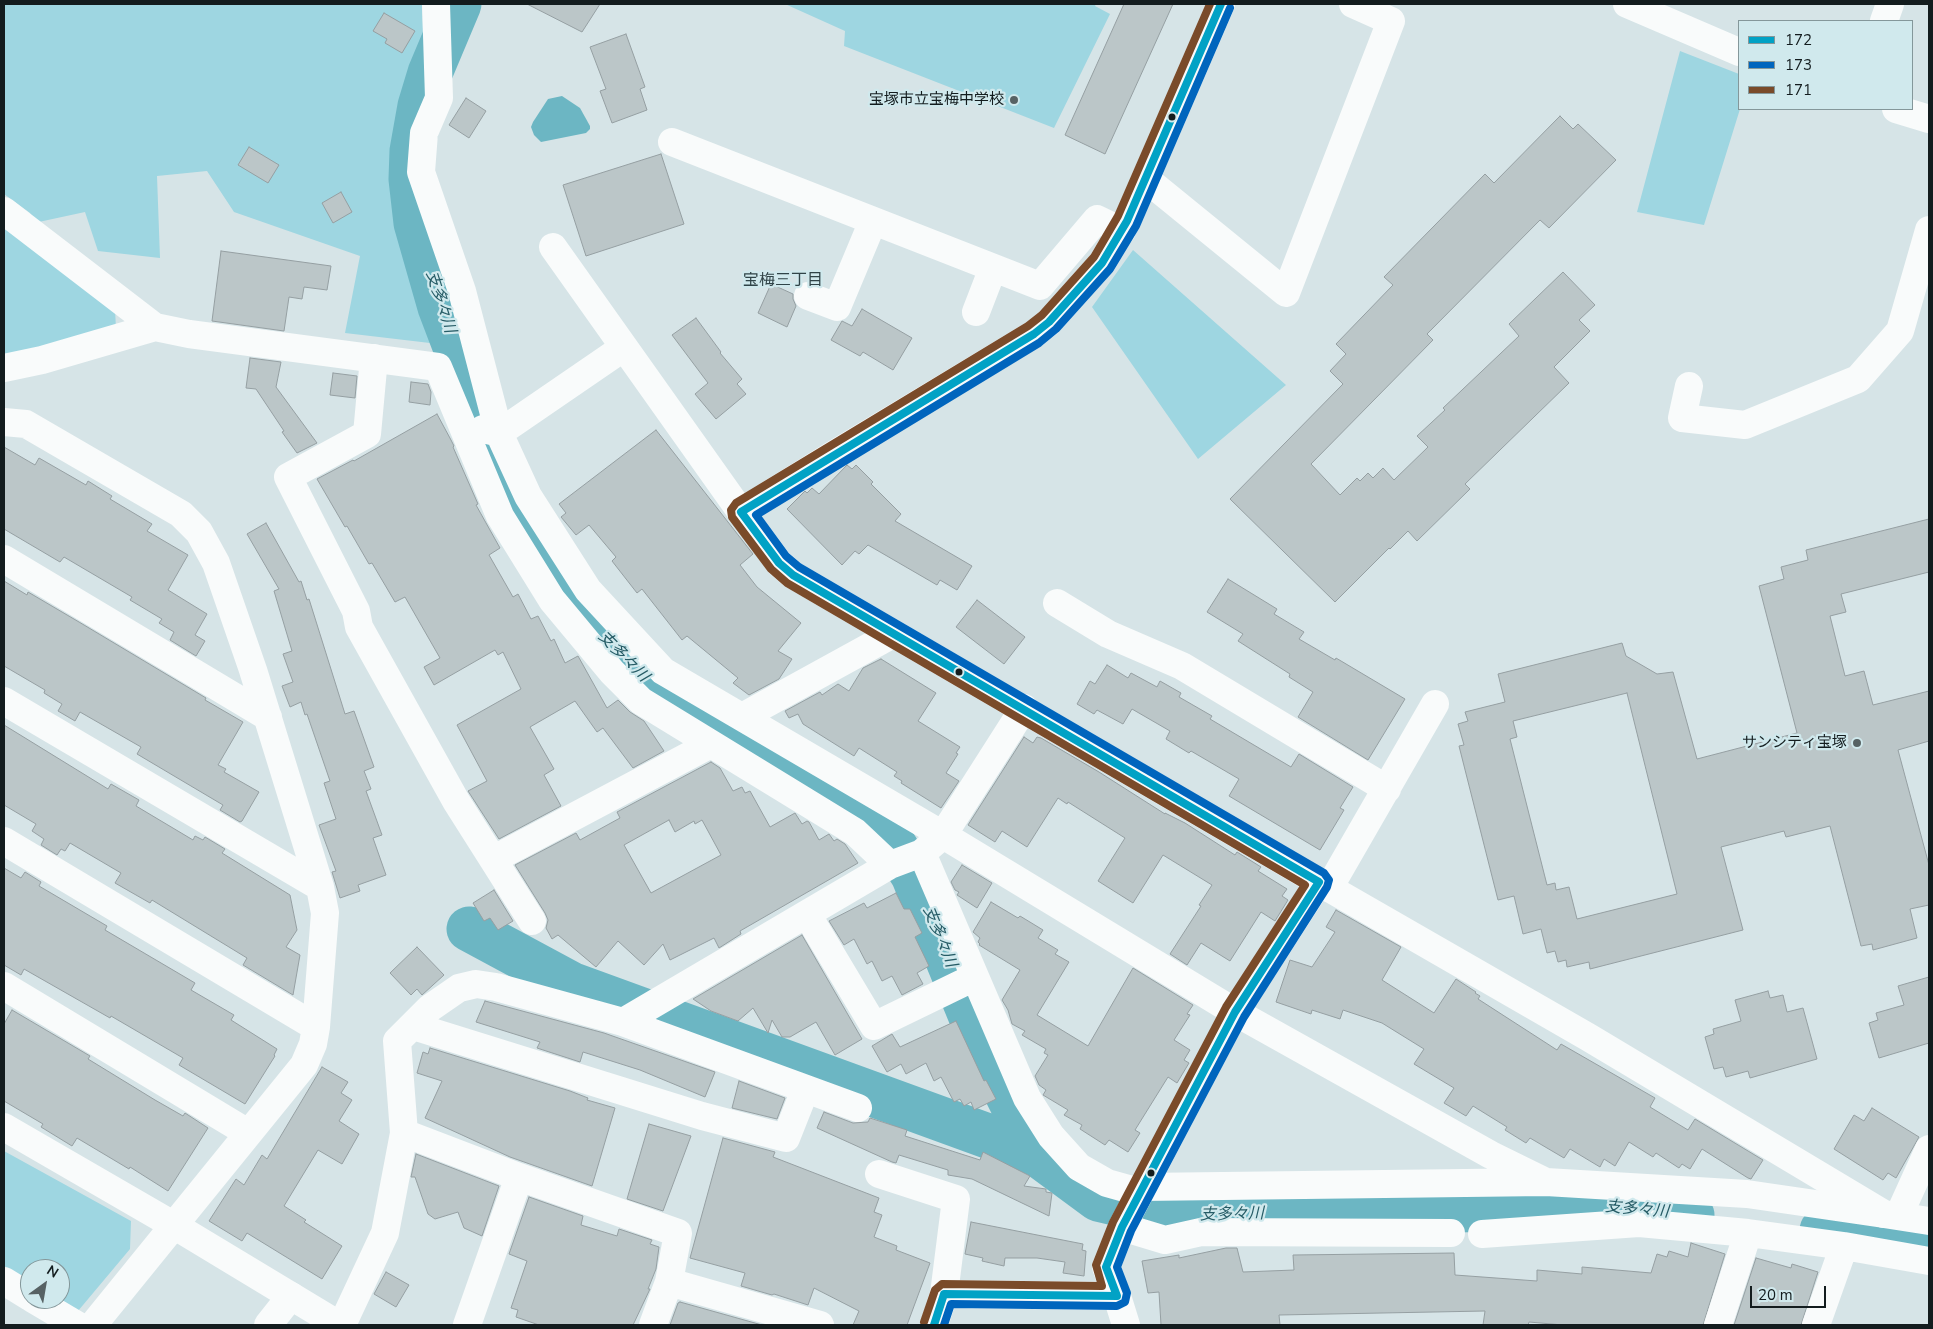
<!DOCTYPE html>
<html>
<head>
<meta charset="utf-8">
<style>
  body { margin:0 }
  #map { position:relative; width:1933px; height:1329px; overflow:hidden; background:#d6e4e7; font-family:"Nunito Sans",sans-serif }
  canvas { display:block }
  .frame { position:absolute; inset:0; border:5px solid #131c1e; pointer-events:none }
  .legend { position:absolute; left:1738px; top:20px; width:175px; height:90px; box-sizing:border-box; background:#d0e9ed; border:1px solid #84979a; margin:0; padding:6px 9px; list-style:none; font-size:15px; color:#131c1e }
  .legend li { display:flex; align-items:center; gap:10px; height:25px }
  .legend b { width:25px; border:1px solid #84979a }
  .north { position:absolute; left:20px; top:1259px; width:50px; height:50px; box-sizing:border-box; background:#d0e9ed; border:1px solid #84979a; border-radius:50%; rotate:32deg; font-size:14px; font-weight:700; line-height:20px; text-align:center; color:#131c1e }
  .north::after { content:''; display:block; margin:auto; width:18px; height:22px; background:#576264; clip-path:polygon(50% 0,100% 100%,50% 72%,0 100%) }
  .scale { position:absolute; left:1750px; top:1286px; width:76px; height:22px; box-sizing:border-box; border:2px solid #131c1e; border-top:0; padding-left:6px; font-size:15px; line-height:18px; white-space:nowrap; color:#131c1e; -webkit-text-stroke:4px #d0e9ed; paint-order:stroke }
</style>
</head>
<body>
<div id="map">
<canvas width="1933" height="1329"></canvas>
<div class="frame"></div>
<ul class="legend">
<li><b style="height:6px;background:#01a2c5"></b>172</li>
<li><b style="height:6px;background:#0065bd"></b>173</li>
<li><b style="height:6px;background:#7a4b2a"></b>171</li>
</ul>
<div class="north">N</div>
<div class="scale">20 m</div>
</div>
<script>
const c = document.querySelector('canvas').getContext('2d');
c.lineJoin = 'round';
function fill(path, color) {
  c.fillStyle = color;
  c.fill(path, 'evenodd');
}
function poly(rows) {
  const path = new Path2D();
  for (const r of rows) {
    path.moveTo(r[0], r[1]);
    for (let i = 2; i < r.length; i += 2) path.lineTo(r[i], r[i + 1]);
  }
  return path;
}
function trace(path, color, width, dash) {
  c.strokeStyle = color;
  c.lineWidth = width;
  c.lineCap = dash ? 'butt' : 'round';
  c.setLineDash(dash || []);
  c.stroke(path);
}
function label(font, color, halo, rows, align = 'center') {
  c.font = font + ' "Nunito Sans","Noto Sans JP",sans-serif';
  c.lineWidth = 4.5;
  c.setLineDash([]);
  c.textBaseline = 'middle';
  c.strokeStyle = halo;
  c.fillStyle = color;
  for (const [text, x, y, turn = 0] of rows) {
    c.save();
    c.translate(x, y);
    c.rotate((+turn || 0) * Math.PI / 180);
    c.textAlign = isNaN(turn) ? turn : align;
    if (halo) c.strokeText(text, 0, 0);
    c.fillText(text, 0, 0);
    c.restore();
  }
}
const green = poly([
  [4,4,422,4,424,59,411,91,393,186,430,343,345,333,360,256,234,212,207,171,157,176,160,258,98,251,85,212,34,223,30,213,4,194],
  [785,4,1096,4,1095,6,1110,14,1054,128,844,46,845,31],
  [1680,51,1739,74,1740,109,1704,225,1637,212],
  [4,228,115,309,116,329,4,357],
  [1133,250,1286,385,1198,459,1092,307],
  [4,1151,131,1221,130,1249,78,1311,60,1299,60,1269,30,1269,30,1282,4,1266]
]);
const water = poly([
  [562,96,580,108,590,126,590,129,586,133,541,142,534,135,531,127,533,122,548,99]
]);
const river = poly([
  [459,4,430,73,420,106,412,151,411,179,416,223,440,307,470,386,507,496,552,575,604,640,640,678,676,702,886,832,913,875,983,1046,1037,1154,1098,1199,1171,1216,1598,1207,1692,1215],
  [469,929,573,985,1037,1154],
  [1822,1230,1929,1246]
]);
const building = poly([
  [527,4,600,4,582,32,527,4],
  [1124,4,1173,4,1105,154,1065,135,1124,4],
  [384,13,415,31,402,53,385,43,387,39,373,31,384,13],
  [626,34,645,87,640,89,647,110,612,123,600,91,606,89,590,47,626,34],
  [466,98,486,111,469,138,449,125,466,98],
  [1560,116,1573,129,1578,124,1616,160,1549,228,1540,220,1427,334,1433,340,1311,464,1340,495,1357,478,1360,481,1368,473,1373,478,1383,468,1394,480,1428,447,1417,436,1445,410,1443,408,1519,336,1509,324,1563,272,1595,305,1579,320,1590,331,1554,367,1569,383,1465,484,1470,489,1417,541,1408,531,1390,549,1389,548,1335,602,1230,499,1343,384,1330,371,1346,354,1336,344,1393,285,1384,277,1485,174,1494,183,1560,116],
  [249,147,279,165,268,183,238,165,249,147],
  [661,154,684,224,586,256,563,185,661,154],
  [341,192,352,212,333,223,322,203,341,192],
  [221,251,331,266,327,290,304,287,302,299,289,297,284,331,212,321,221,251],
  [771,284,793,294,793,299,796,306,787,327,758,313,771,284],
  [862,309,912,338,893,370,863,352,860,356,831,340,842,321,852,326,862,309],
  [696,318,721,352,720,353,742,379,737,384,746,394,716,419,695,394,708,383,672,335,696,318],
  [250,358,281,362,276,387,317,443,297,453,282,432,284,431,256,389,246,388,250,358],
  [333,373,357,376,355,398,330,395,333,373],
  [411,382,428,384,431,392,430,405,409,402,411,382],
  [437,414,451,440,454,446,453,447,478,504,476,505,500,548,489,555,513,597,518,594,531,619,538,616,551,641,554,639,565,663,578,656,607,708,618,700,630,712,644,721,664,751,633,768,603,728,597,732,575,701,530,727,554,769,544,775,561,806,499,839,468,791,487,781,457,725,521,689,503,652,498,655,495,650,434,685,424,667,440,658,405,597,395,602,372,563,369,564,347,526,345,527,317,479,353,460,354,461,437,414],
  [656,430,753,554,740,565,757,587,801,623,778,651,792,659,779,679,749,695,733,683,738,678,687,636,682,640,642,589,637,593,612,561,616,557,589,525,576,535,561,517,566,513,559,504,656,430],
  [4,447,35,465,39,458,86,485,88,481,112,496,110,499,152,524,147,531,188,555,168,590,207,614,195,635,205,641,196,656,170,640,174,632,159,623,162,619,130,600,132,597,64,557,60,562,4,529,4,447],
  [847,465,852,469,856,465,873,482,871,484,901,514,895,521,972,566,957,590,940,580,937,585,868,545,859,554,855,551,842,565,787,509,805,491,807,493,812,488,819,494,847,465],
  [1929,519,1929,572,1841,594,1846,612,1830,616,1845,676,1864,671,1873,705,1929,691,1929,741,1898,750,1929,865,1929,905,1910,909,1917,938,1873,950,1872,944,1861,946,1830,826,1786,837,1784,831,1721,847,1743,930,1590,969,1589,962,1567,967,1566,960,1558,962,1555,951,1547,953,1541,929,1523,934,1514,896,1498,900,1459,746,1464,745,1458,724,1468,721,1465,712,1505,702,1498,674,1622,643,1626,656,1657,674,1673,672,1697,759,1797,733,1759,586,1784,579,1781,567,1808,560,1806,550,1929,519],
  [1627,693,1677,894,1577,919,1569,887,1556,890,1555,883,1547,885,1510,739,1517,737,1513,721,1627,693],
  [266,523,299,582,301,581,307,600,309,599,345,714,354,711,374,767,364,771,371,789,366,791,382,835,373,838,386,875,358,885,360,891,340,898,332,872,336,871,319,825,336,819,324,783,330,781,307,714,305,715,301,702,290,707,282,686,293,682,283,654,292,651,274,591,279,589,247,534,266,523],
  [1228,579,1277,609,1274,614,1304,632,1299,639,1335,660,1336,658,1405,699,1368,760,1298,717,1313,692,1289,677,1290,674,1238,641,1243,634,1207,612,1228,579],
  [4,581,27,595,28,592,79,622,206,698,205,700,243,722,218,765,226,769,224,772,259,792,242,821,240,822,220,810,223,805,137,754,141,747,80,712,75,721,58,711,62,704,44,693,45,690,4,666,4,581],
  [977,600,1025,637,1004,664,956,627,977,600],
  [881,659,936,693,918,721,960,747,956,753,958,754,946,773,959,781,941,808,901,783,902,781,894,776,897,772,859,748,854,756,803,724,798,714,789,718,785,711,820,692,822,695,838,684,849,691,863,668,881,659],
  [1107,665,1128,678,1131,673,1157,687,1160,681,1181,693,1179,697,1212,716,1210,719,1291,767,1299,754,1353,787,1340,808,1344,810,1320,850,1229,796,1239,779,1191,751,1189,753,1166,739,1170,731,1132,709,1123,724,1097,710,1094,714,1077,704,1090,681,1095,684,1107,665],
  [4,725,108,789,111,784,139,800,136,806,193,840,195,836,203,840,205,837,225,849,222,853,290,895,297,930,286,947,300,955,293,995,243,965,247,958,152,900,150,903,115,883,121,873,70,843,65,851,61,849,57,855,41,845,44,839,32,831,36,824,4,805,4,725],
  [1024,737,1033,743,1037,737,1041,738,1099,772,1165,814,1165,813,1185,823,1235,855,1237,852,1261,867,1258,871,1287,889,1282,896,1288,900,1275,921,1261,912,1230,961,1201,943,1187,965,1170,954,1201,906,1199,905,1212,885,1163,855,1133,903,1098,881,1125,838,1068,802,1067,804,1058,798,1027,847,1002,831,995,842,968,825,1024,737],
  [711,762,720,768,733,791,742,787,745,793,750,791,770,827,795,813,802,824,807,821,809,822,819,840,829,834,834,841,837,839,845,844,858,863,740,931,741,934,719,948,714,938,670,960,663,944,644,965,618,941,596,967,558,935,552,939,546,928,548,920,545,913,515,865,576,833,580,840,620,818,617,812,711,762],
  [669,820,675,832,694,821,695,824,702,820,721,855,651,893,624,845,669,820],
  [962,865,992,883,977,908,957,895,959,892,955,890,951,882,962,865],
  [4,868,21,878,25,872,41,882,39,886,107,926,105,930,195,983,191,990,234,1015,231,1020,277,1049,274,1055,275,1056,245,1104,179,1065,183,1058,111,1016,110,1018,24,969,21,975,4,965,4,868],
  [494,890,513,921,498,930,490,918,484,921,473,903,494,890],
  [896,893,904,909,910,909,922,933,915,937,929,966,917,973,923,984,902,995,892,976,882,981,872,961,867,964,854,939,844,945,829,921,864,903,867,908,896,893],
  [991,902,1018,918,1020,916,1043,930,1038,938,1058,950,1055,954,1069,962,1037,1015,1088,1046,1133,968,1193,1005,1187,1014,1190,1015,1174,1040,1190,1050,1184,1060,1189,1063,1177,1083,1168,1077,1135,1130,1140,1133,1128,1152,1109,1140,1105,1145,1080,1129,1082,1125,1064,1115,1068,1110,1043,1095,1046,1090,1039,1085,1035,1076,1048,1055,1044,1053,1046,1049,1022,1035,1025,1031,1012,1024,1008,1010,1002,1000,1020,970,979,945,980,944,978,942,980,938,973,932,991,902],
  [1336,910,1401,947,1382,980,1434,1013,1456,979,1476,992,1475,993,1480,996,1478,999,1557,1050,1561,1044,1655,1098,1650,1107,1688,1130,1695,1119,1763,1160,1751,1179,1748,1178,1702,1149,1690,1169,1682,1164,1679,1168,1656,1153,1653,1157,1629,1142,1615,1166,1604,1159,1600,1167,1570,1149,1564,1158,1530,1138,1526,1143,1505,1130,1507,1127,1473,1106,1466,1116,1444,1103,1454,1088,1414,1064,1424,1049,1382,1023,1343,1010,1340,1019,1312,1010,1311,1014,1276,1002,1290,960,1312,967,1335,932,1326,927,1336,910],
  [802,935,862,1039,835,1055,816,1022,790,1037,782,1037,772,1020,768,1033,753,1008,738,1021,711,1011,693,999,802,935],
  [417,947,444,975,422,995,417,989,411,995,390,973,417,947],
  [1929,977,1929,1043,1879,1058,1869,1023,1878,1020,1876,1013,1904,1005,1898,986,1929,977],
  [1768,991,1770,998,1783,995,1787,1012,1803,1008,1817,1059,1750,1078,1748,1071,1726,1077,1723,1067,1714,1069,1705,1037,1714,1034,1713,1029,1741,1021,1735,1000,1768,991],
  [485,1001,604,1033,715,1072,705,1097,640,1070,583,1052,580,1062,537,1048,540,1042,476,1022,485,1001],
  [12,1010,90,1056,88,1059,155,1100,183,1116,185,1113,208,1128,168,1191,130,1167,129,1169,77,1138,72,1146,41,1127,43,1124,4,1101,4,1024,12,1010],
  [956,1021,984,1081,986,1080,996,1099,974,1110,971,1102,964,1106,960,1099,954,1102,941,1077,934,1081,926,1063,906,1074,901,1064,887,1072,872,1046,892,1034,900,1047,956,1021],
  [430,1048,570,1091,588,1098,587,1100,615,1108,592,1186,510,1157,425,1118,442,1081,417,1073,423,1052,428,1054,430,1048],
  [322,1067,348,1082,341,1093,352,1100,339,1121,359,1134,342,1164,318,1150,284,1206,306,1220,304,1222,342,1246,322,1279,247,1233,242,1241,209,1221,236,1179,244,1185,262,1155,267,1159,322,1067],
  [739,1081,785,1098,777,1119,732,1108,739,1081],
  [1872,1108,1919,1137,1896,1178,1888,1173,1883,1180,1834,1149,1854,1115,1864,1121,1872,1108],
  [824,1112,853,1123,868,1122,870,1118,907,1130,905,1136,980,1160,983,1152,1030,1176,1024,1186,1046,1189,1046,1192,1052,1193,1049,1216,972,1179,948,1175,948,1170,899,1155,896,1163,892,1162,817,1128,824,1112],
  [649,1124,691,1136,663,1211,627,1199,649,1124],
  [723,1138,775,1152,773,1157,879,1198,874,1212,882,1215,874,1237,897,1246,896,1250,930,1263,907,1325,853,1325,859,1311,814,1288,808,1305,774,1294,772,1295,741,1286,745,1273,690,1258,723,1138],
  [416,1154,499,1186,482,1236,464,1228,458,1212,435,1219,428,1214,415,1177,411,1177,416,1154],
  [529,1197,583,1216,581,1225,617,1236,619,1229,652,1240,650,1244,659,1247,656,1269,648,1289,650,1289,633,1325,539,1325,516,1317,518,1310,511,1308,527,1261,509,1254,529,1197],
  [971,1222,1083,1244,1082,1250,1086,1251,1084,1276,1063,1273,1065,1262,1037,1258,1005,1258,1004,1266,982,1261,983,1258,965,1254,971,1222],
  [1691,1243,1725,1254,1703,1325,1563,1325,1529,1322,1528,1325,1483,1325,1485,1311,1279,1315,1280,1325,1161,1325,1159,1292,1148,1293,1142,1261,1179,1255,1179,1258,1226,1248,1237,1248,1243,1272,1294,1270,1293,1255,1454,1253,1455,1275,1537,1281,1537,1270,1582,1274,1582,1267,1651,1273,1657,1254,1667,1257,1669,1251,1688,1257,1691,1243],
  [1756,1258,1791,1268,1792,1264,1818,1272,1801,1325,1734,1325,1756,1258],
  [386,1272,409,1285,396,1307,374,1294,386,1272],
  [680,1302,762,1325,670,1325,678,1303,680,1302]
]);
const minor = poly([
  [436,4,439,98,424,133,421,172,462,291,499,433,528,496,588,590,663,671,943,835,1235,1012,1491,1155,1546,1182],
  [1627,4,1739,52],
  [1884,21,1890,4],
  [1896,109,1929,119],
  [672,142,1040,286,1097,219,1122,231],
  [1146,179,1286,293,1391,21,1353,4],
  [4,211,155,327],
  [808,296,837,307,873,221],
  [976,312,993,268],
  [374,358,367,434,288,477,356,611,359,627,456,801,532,921],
  [4,368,42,360,155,327,189,334,438,367,500,516,552,600,612,672,641,701,855,832,890,865],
  [1689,386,1682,418,1745,425,1858,379,1900,331,1929,230],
  [4,422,26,424,181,514,199,532,216,563,253,670,320,887,325,913,316,1027,313,1044,304,1065,93,1325],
  [483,429,499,433,623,348],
  [741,512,833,455,1034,334,1049,322,1102,263,1127,221,1221,4],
  [4,559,268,717],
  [1057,603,1108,634,1182,666,1387,789],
  [4,701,320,887],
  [742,717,893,634],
  [4,841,316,1027],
  [922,853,1027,1098,1051,1136,1079,1167,1107,1183,1139,1192],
  [494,859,711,744],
  [1329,888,1435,704],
  [807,914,874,1026,975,977],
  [4,986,248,1133],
  [623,1022,890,865,922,853,943,835,1024,708],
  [413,1026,702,1116,786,1138,805,1090],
  [404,1133,519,1177,678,1233,669,1282],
  [879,1174,956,1199,944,1294],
  [1142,1187,1546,1182,1747,1194,1884,1214],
  [1899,1215,1929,1149],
  [1122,1227,1165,1240,1201,1232,1451,1233],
  [1482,1234,1639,1223,1748,1233,1844,1246,1929,1261],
  [4,1281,30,1297],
  [1117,1296,1126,1325],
  [33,1299,77,1325],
  [268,1325,291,1296],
  [342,1325,385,1233,404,1133,397,1041,430,1008,459,988,476,984,496,987,623,1022,858,1108],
  [467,1325,519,1177],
  [653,1325,669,1282,820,1325],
  [934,1325,944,1294,1117,1296,1106,1267,1122,1227,1235,1012,1319,882],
  [1718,1325,1748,1233],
  [1816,1325,1844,1246]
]);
const tertiary = poly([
  [553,247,741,512,779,563,793,575,1329,888,1588,1037,1884,1214,1929,1221],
  [4,1127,175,1226,339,1325]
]);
const bus1 = poly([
  [934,1325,944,1294,1117,1296,1106,1267,1122,1227,1235,1012,1319,882,793,575,779,563,741,512,1034,334,1049,322,1102,263,1127,221,1221,4]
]);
const bus2 = poly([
  [944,1325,951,1304,1117,1306,1125,1302,1127,1293,1117,1267,1131,1231,1244,1017,1327,887,1329,880,1324,873,799,567,786,556,756,515,1039,343,1056,329,1110,269,1136,226,1230,8]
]);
const bus3 = poly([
  [924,1322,935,1290,942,1284,1102,1286,1096,1265,1113,1222,1226,1007,1305,885,787,583,771,569,732,517,731,510,736,503,1028,326,1042,315,1094,257,1118,216,1210,4]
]);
const markers = [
  [1014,100,5,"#576264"],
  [1172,117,4.5,"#131c1e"],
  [959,672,4.5,"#131c1e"],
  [1857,743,5,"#576264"],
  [1151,1173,4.5,"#131c1e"]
];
const poiNames = [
  ["宝塚市立宝梅中学校",1004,100],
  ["サンシティ宝塚",1847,743]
];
const neighbourhoodNames = [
  ["宝梅三丁目",783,281]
];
const waterNames = [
  ["支多々川",440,302,72],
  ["支多々川",623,657,45],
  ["支多々川",939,937,68],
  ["支多々川",1637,1210,5],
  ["支多々川",1232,1215,-1]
];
fill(green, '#9ed6e1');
fill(water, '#6cb6c3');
trace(river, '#6cb6c3', 45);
fill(building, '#bbc6c8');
trace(building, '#959fa2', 1);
trace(minor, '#f9fbfb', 28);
trace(tertiary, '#f9fbfb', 28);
trace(bus1, '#01a2c5', 8);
trace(bus2, '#0065bd', 8);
trace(bus3, '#7a4b2a', 8);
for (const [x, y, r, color] of markers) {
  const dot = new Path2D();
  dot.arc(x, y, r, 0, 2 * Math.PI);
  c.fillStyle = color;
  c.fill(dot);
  trace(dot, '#d0e9ed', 2);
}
label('15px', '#131c1e', '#d0e9ed', poiNames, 'right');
label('16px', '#304448', '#d0e9ed', neighbourhoodNames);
label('italic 16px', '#265c66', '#d0e9ed', waterNames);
</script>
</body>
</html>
